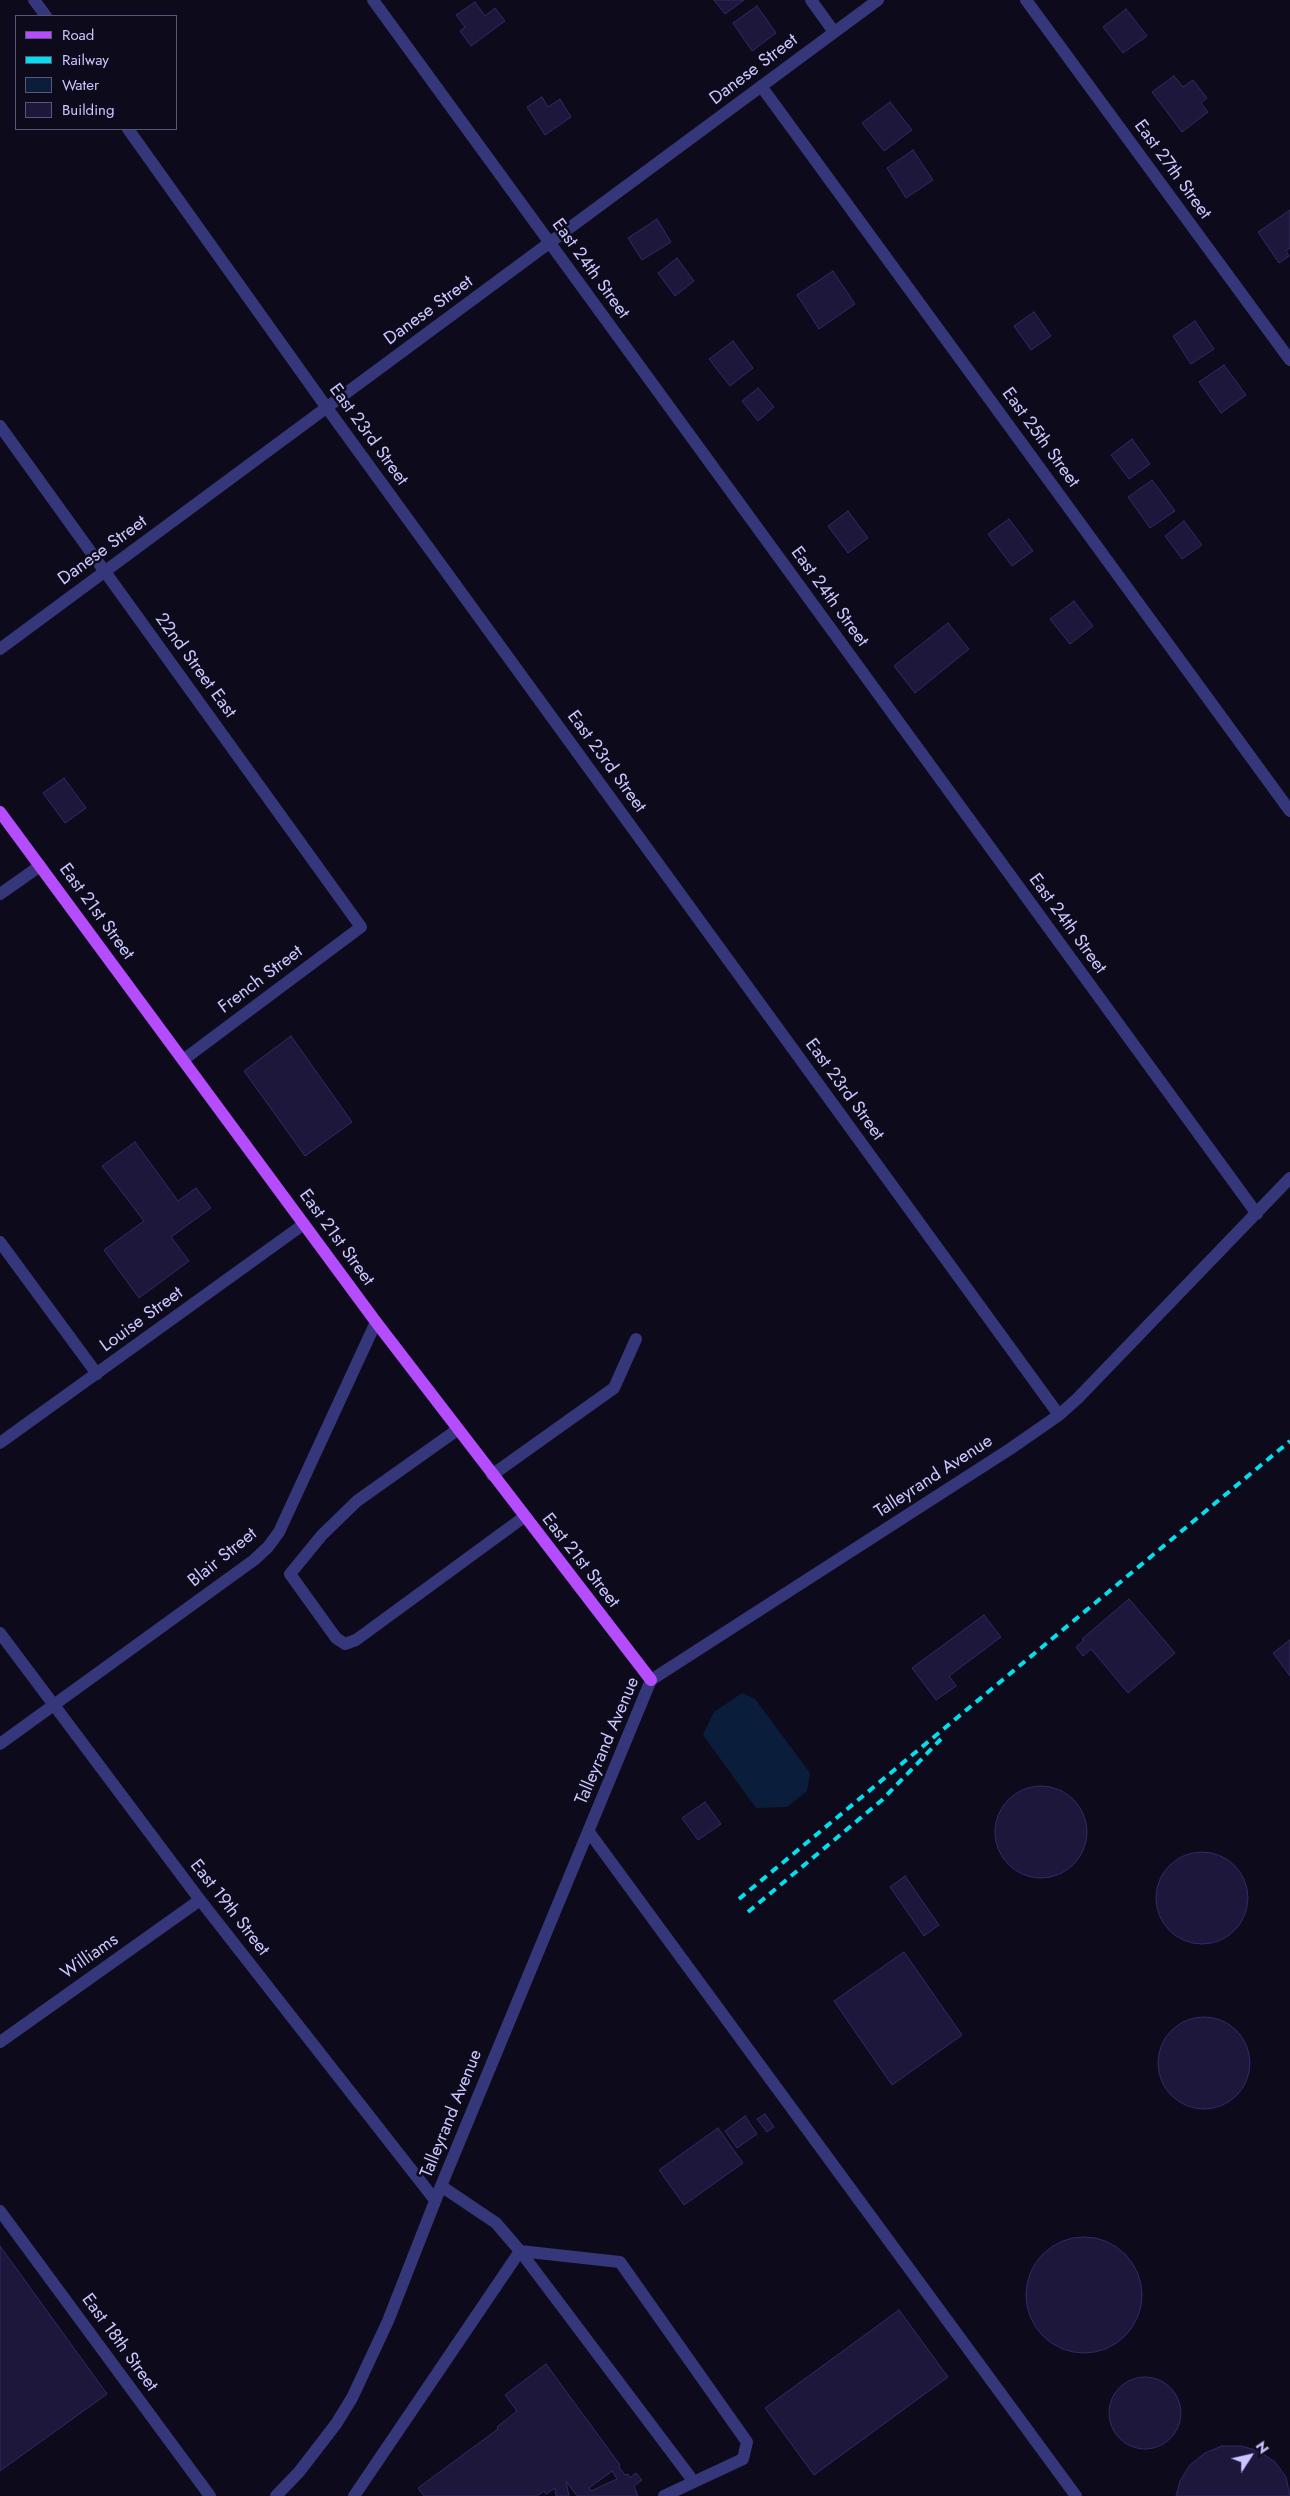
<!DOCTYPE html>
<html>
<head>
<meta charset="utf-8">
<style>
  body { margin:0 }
  #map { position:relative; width:1290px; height:2496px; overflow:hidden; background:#0d0b1b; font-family:Jost,sans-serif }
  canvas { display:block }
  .legend { position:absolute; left:15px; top:15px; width:162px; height:115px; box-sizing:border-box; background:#0d0b1b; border:1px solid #595676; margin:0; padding:6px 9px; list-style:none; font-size:15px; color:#cac6ff }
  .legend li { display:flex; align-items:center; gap:10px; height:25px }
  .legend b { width:25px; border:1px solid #595676 }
  .north { position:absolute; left:1225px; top:2431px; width:50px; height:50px; -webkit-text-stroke:4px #0d0b1b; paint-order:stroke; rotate:55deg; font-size:14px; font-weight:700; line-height:20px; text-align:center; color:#cac6ff }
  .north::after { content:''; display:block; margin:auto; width:18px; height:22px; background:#cac6ff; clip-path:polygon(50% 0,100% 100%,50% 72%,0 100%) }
</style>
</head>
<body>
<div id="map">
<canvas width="1290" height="2496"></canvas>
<ul class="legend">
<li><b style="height:6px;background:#b54dfe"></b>Road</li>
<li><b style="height:6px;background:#02e0ef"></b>Railway</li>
<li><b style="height:14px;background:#0a1e3b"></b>Water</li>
<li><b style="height:14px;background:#1d173c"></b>Building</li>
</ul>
<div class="north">N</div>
</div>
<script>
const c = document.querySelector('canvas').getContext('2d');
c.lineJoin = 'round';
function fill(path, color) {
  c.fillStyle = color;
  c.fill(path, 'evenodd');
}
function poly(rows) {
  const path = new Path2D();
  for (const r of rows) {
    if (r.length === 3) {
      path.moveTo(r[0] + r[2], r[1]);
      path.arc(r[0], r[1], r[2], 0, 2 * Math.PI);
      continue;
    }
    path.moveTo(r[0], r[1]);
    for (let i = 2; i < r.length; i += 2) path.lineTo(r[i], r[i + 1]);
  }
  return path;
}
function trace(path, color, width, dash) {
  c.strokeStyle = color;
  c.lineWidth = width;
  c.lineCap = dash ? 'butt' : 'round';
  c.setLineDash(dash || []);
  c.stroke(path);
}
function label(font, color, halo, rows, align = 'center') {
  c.font = font + ' Jost,sans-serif';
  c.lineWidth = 5;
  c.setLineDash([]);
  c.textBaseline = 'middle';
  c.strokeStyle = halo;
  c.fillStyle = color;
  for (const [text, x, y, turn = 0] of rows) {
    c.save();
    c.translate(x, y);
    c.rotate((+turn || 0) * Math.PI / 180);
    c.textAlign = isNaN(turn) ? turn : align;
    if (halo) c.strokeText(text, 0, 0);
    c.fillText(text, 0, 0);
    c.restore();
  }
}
const water = poly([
  [742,1693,755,1699,810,1773,807,1791,787,1807,756,1808,703,1735,714,1712]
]);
const building = poly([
  [714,0,744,0,725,14,714,0],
  [475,2,485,16,495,8,505,21,471,46,460,31,465,27,456,15,475,2],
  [757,6,776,33,752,51,733,23,757,6],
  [1126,9,1147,36,1123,53,1103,27,1126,9],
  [1174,76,1183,87,1193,80,1207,98,1201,103,1208,112,1182,132,1152,92,1174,76],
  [542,97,548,107,560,99,571,117,545,135,527,107,542,97],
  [890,102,912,130,884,151,862,123,890,102],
  [913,150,933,180,906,198,887,168,913,150],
  [1290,210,1290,248,1286,251,1289,256,1279,263,1258,232,1290,210],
  [657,219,671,242,642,260,628,238,657,219],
  [677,258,694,281,675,296,658,273,677,258],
  [833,271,855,304,819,329,797,295,833,271],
  [1034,312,1051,336,1031,350,1014,326,1034,312],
  [1195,321,1214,349,1191,364,1173,336,1195,321],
  [733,341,753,368,730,386,709,359,733,341],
  [1224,365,1246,395,1221,413,1199,382,1224,365],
  [758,388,774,407,758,421,742,401,758,388],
  [1132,439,1150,464,1129,479,1111,455,1132,439],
  [1152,480,1175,511,1150,528,1128,497,1152,480],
  [848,511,868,538,848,553,828,526,848,511],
  [1009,519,1033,551,1012,566,988,534,1009,519],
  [1184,521,1202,545,1182,559,1165,536,1184,521],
  [1074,601,1093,626,1070,644,1050,619,1074,601],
  [948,623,969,649,915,693,894,666,948,623],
  [64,778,86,808,65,823,43,793,64,778],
  [291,1036,352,1122,305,1156,244,1071,291,1036],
  [135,1142,178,1201,196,1188,211,1208,171,1237,189,1261,139,1298,104,1250,144,1221,102,1166,135,1142],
  [1129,1599,1175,1653,1128,1693,1091,1649,1083,1656,1076,1647,1084,1640,1082,1639,1129,1599],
  [984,1615,1001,1637,949,1676,956,1686,936,1700,912,1668,984,1615],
  [1290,1640,1290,1676,1273,1653,1290,1640],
  [1041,1832,46],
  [705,1802,721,1824,698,1840,682,1818,705,1802],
  [1202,1898,46],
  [905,1876,939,1925,924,1936,890,1887,905,1876],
  [904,1952,962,2035,892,2085,834,2001,904,1952],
  [1204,2063,46],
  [765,2114,774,2127,767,2132,757,2119,765,2114],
  [745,2116,757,2134,737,2148,725,2131,745,2116],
  [718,2128,743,2163,684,2205,659,2170,718,2128],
  [1084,2295,58],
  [0,2246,107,2394,0,2471,0,2246],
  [899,2310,948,2377,814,2475,765,2408,899,2310],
  [546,2364,620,2465,619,2467,625,2475,628,2474,630,2478,636,2473,642,2480,634,2486,638,2496,577,2496,566,2481,569,2496,556,2496,555,2488,546,2494,544,2491,537,2496,424,2496,418,2488,498,2429,497,2427,517,2411,505,2395,546,2364],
  [612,2471,617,2479,591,2491,589,2488,612,2471],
  [1145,2413,36],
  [1222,2446,1241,2446,1259,2451,1275,2462,1286,2477,1290,2496,1176,2496,1180,2481,1190,2465,1205,2453,1222,2446]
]);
const minor = poly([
  [34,0,46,16],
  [373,0,1257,1214],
  [811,0,834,32],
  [1026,0,1290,360],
  [761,86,1290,811],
  [128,129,327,408,1059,1415],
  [0,426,361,927,183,1060],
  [0,649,878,0],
  [0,894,40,866],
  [0,1242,97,1374],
  [457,1430,357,1501,322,1535,290,1574,336,1638,345,1644,356,1640,524,1517],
  [0,1443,304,1224],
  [492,1475,614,1388,636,1339],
  [0,1633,200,1900,435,2200],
  [0,1744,254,1560,268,1547,279,1532,376,1322],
  [589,1832,1076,2496],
  [0,2042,200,1900],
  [441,2186,496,2223,520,2251,694,2482],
  [0,2211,210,2496],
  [520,2251,620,2262,747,2442,743,2459,664,2496],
  [276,2496,299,2472,336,2424,352,2398,388,2321,441,2186,651,1680,1010,1449,1059,1415,1077,1399,1290,1178],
  [354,2496,520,2251]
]);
const major = poly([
  [0,812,376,1322,651,1680]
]);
const rail = poly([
  [739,1899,1290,1441],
  [748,1912,882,1800,941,1739]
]);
const streetNames = [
  ["Danese Street",754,70,-37],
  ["East 27th Street",1172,170,54],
  ["East 24th Street",590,269,54],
  ["Danese Street",429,311,-36],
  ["East 23rd Street",368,435,54],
  ["East 25th Street",1040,438,54],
  ["Danese Street",103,551,-36],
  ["East 24th Street",829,597,54],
  ["22nd Street East",195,666,54],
  ["East 23rd Street",606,762,54],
  ["East 21st Street",96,912,54],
  ["East 24th Street",1067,924,54],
  ["French Street",261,980,-37],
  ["East 23rd Street",844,1090,54],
  ["East 21st Street",336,1238,54],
  ["Louise Street",142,1320,-36],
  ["Talleyrand Avenue",934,1477,-33],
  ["Blair Street",223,1558,-39],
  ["East 21st Street",580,1561,52],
  ["Talleyrand Avenue",608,1741,-67],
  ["East 19th Street",229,1908,52],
  ["Williams",90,1957,-35],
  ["Talleyrand Avenue",452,2114,-68],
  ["East 18th Street",119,2343,54]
];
fill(water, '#0a1e3b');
fill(building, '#1d173c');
trace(building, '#332968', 1);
trace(minor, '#36367a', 12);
trace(major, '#b54dfe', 12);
trace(rail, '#02e0ef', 4, [8, 6]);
label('18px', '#cac6ff', '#0d0b1b', streetNames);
</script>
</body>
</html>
